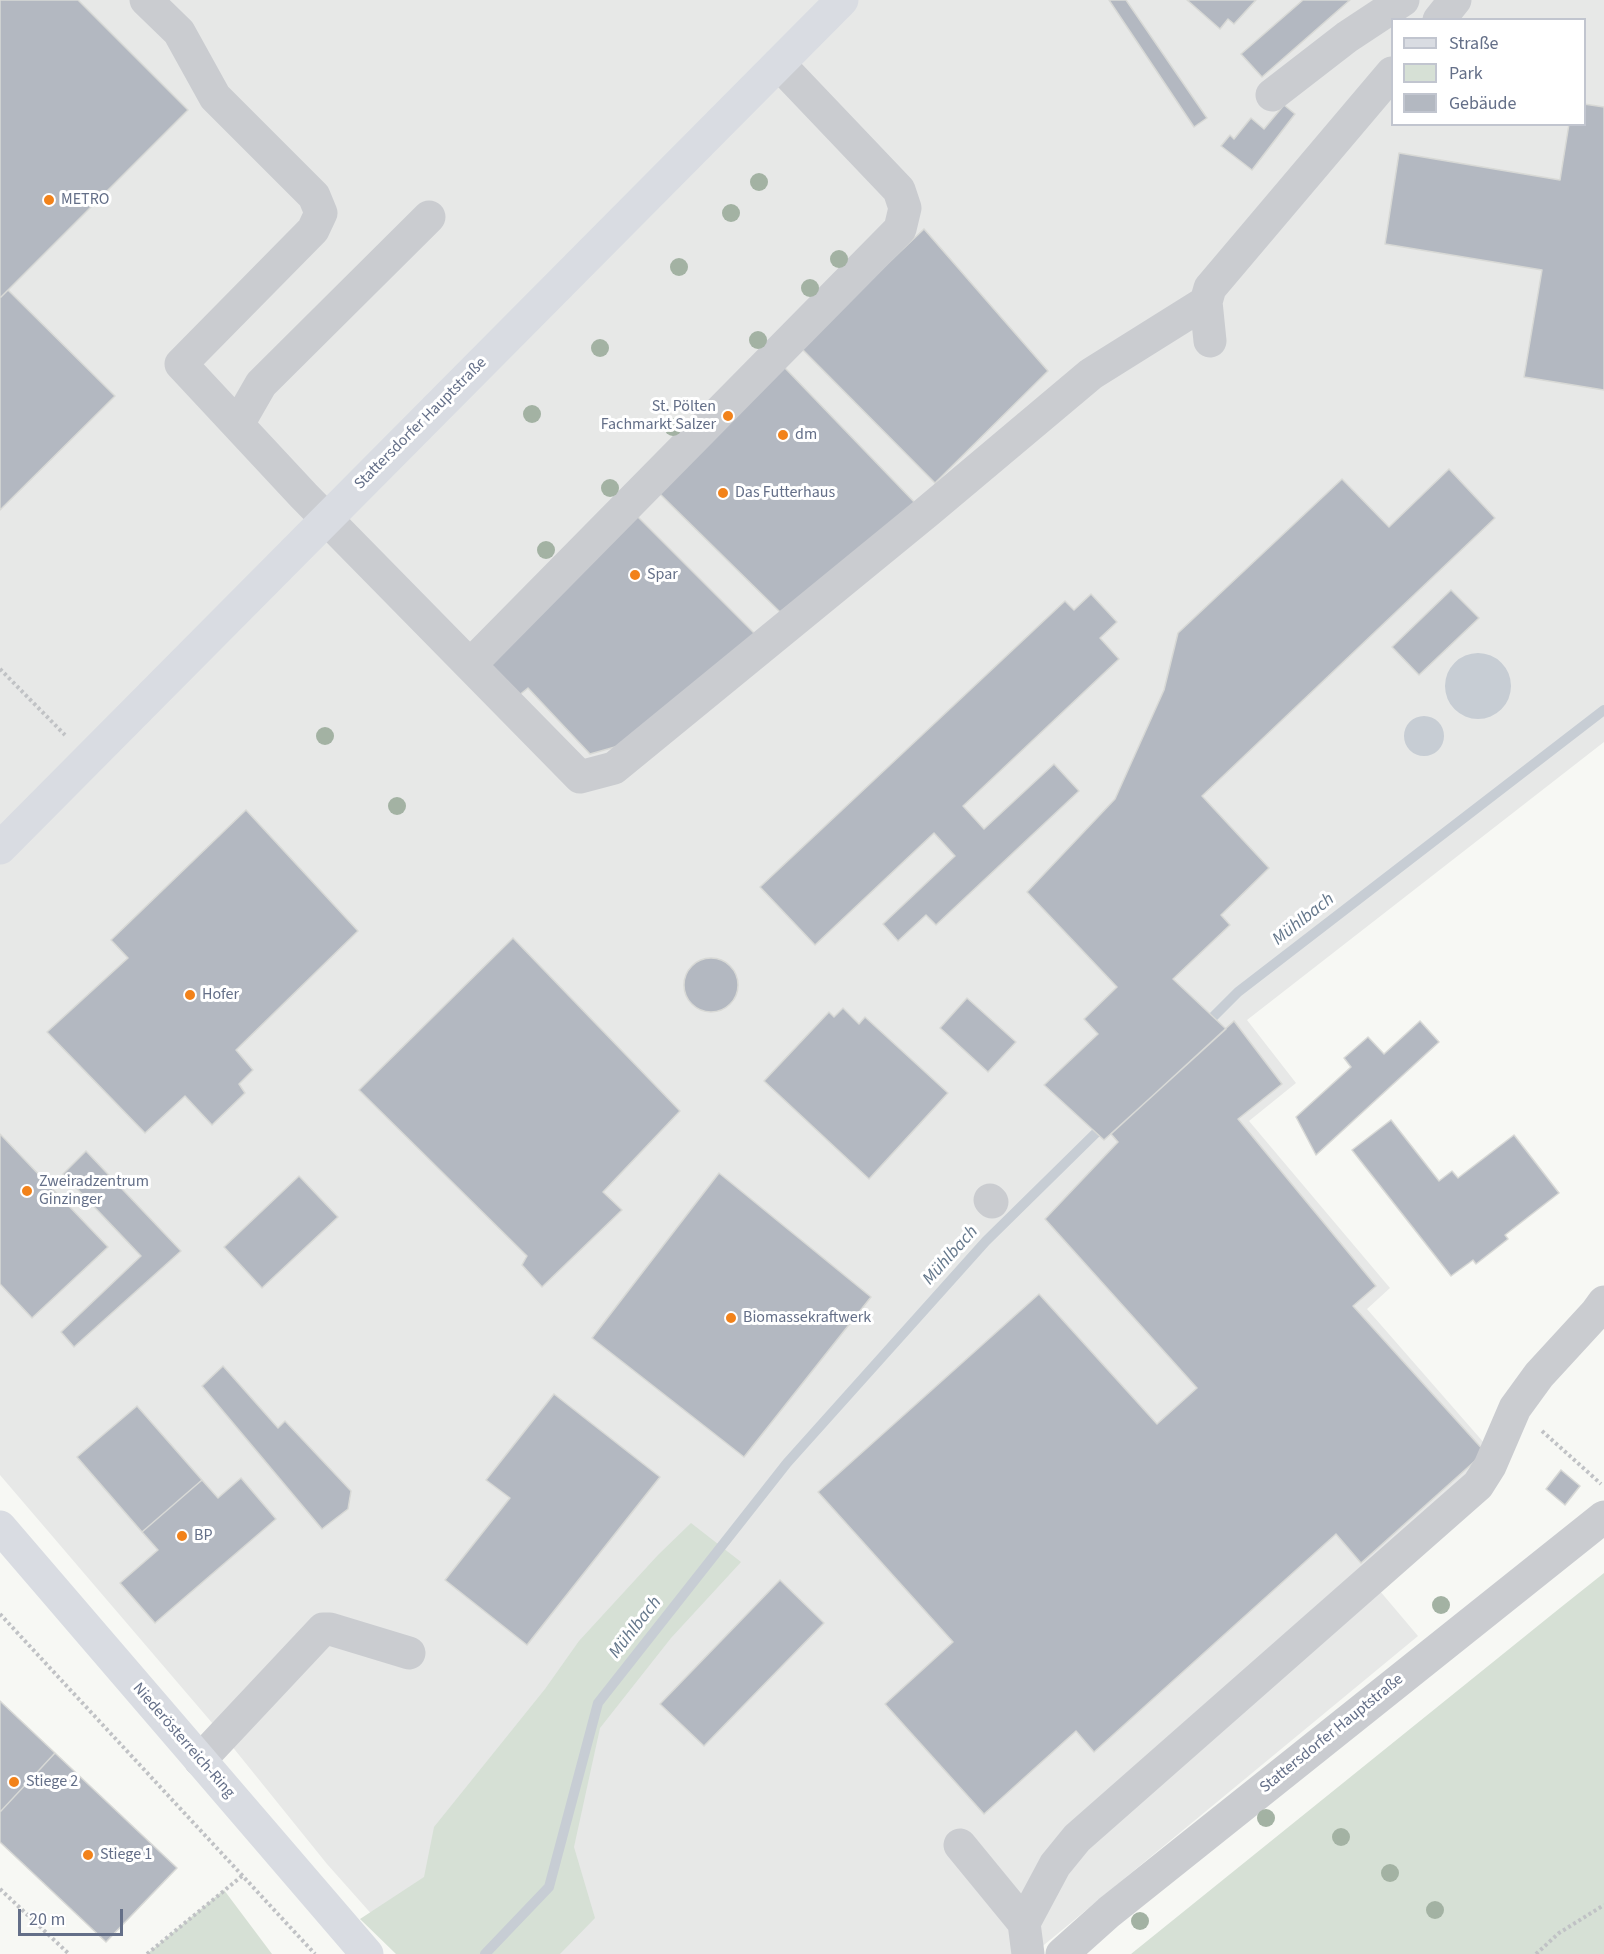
<!DOCTYPE html>
<html>
<head>
<meta charset="utf-8">
<style>
  body { margin:0 }
  #map { position:relative; width:1604px; height:1954px; overflow:hidden; background:#f7f8f4; font-family:"Source Sans 3",sans-serif }
  canvas { display:block }
  .legend { position:absolute; left:1391px; top:18px; width:195px; height:108px; box-sizing:border-box; background:#fff; border:2px solid #c1c5cf; margin:0; padding:8px 10px; list-style:none; font-size:18px; color:#646f88 }
  .legend li { display:flex; align-items:center; gap:12px; height:30px }
  .legend b { width:30px; border:2px solid #c1c5cf }
  .scale { position:absolute; left:18px; top:1909px; width:105px; height:27px; box-sizing:border-box; border:3px solid #646f88; border-top:0; padding-left:8px; font-size:18px; line-height:21px; white-space:nowrap; color:#646f88; -webkit-text-stroke:4px #fff; paint-order:stroke }
</style>
</head>
<body>
<div id="map">
<canvas width="1604" height="1954"></canvas>
<ul class="legend">
<li><b style="height:8px;background:#d9dce2"></b>Straße</li>
<li><b style="height:16px;background:#d6e0d5"></b>Park</li>
<li><b style="height:16px;background:#b3b8c1"></b>Gebäude</li>
</ul>
<div class="scale">20 m</div>
</div>
<script>
const c = document.querySelector('canvas').getContext('2d');
c.lineJoin = 'round';
function fill(path, color) {
  c.fillStyle = color;
  c.fill(path, 'evenodd');
}
function poly(rows) {
  const path = new Path2D();
  for (const r of rows) {
    if (r.length === 3) {
      path.moveTo(r[0] + r[2], r[1]);
      path.arc(r[0], r[1], r[2], 0, 2 * Math.PI);
      continue;
    }
    path.moveTo(r[0], r[1]);
    for (let i = 2; i < r.length; i += 2) path.lineTo(r[i], r[i + 1]);
  }
  return path;
}
function trace(path, color, width, dash) {
  c.strokeStyle = color;
  c.lineWidth = width;
  c.lineCap = dash ? 'butt' : 'round';
  c.setLineDash(dash || []);
  c.stroke(path);
}
function label(font, color, halo, rows, align = 'center') {
  c.font = font + ' "Source Sans 3",sans-serif';
  c.lineWidth = 6;
  c.setLineDash([]);
  c.textBaseline = 'middle';
  c.strokeStyle = halo;
  c.fillStyle = color;
  for (const [text, x, y, turn = 0] of rows) {
    c.save();
    c.translate(x, y);
    c.rotate((+turn || 0) * Math.PI / 180);
    c.textAlign = isNaN(turn) ? turn : align;
    if (halo) c.strokeText(text, 0, 0);
    c.fillText(text, 0, 0);
    c.restore();
  }
}
const built = poly([
  [0,0,1604,0,1604,742,1247,1020,1296,1083,1249,1121,1390,1288,1367,1309,1492,1452,1363,1571,1418,1636,1033,1954,407,1954,327,1864,231,1745,0,1475],
  [1392,20,1584,20,1584,124,1392,124]
]);
const green = poly([
  [691,1523,741,1562,671,1638,600,1728,574,1847,595,1918,560,1954,396,1954,360,1919,424,1877,434,1827,545,1689,579,1641,658,1555],
  [1604,1573,1604,1954,1131,1954,1560,1608],
  [224,1890,272,1954,147,1954]
]);
const water = poly([
  [1478,686,33],
  [1424,736,20]
]);
const stream = poly([
  [1204,1026,1238,992,1604,710],
  [485,1954,549,1887,598,1703,787,1463,986,1241,1106,1123]
]);
const building = poly([
  [0,0,78,0,188,110,0,298,0,0],
  [1109,0,1126,0,1207,118,1194,127,1109,0],
  [1187,0,1256,0,1234,24,1228,19,1220,29,1187,0],
  [1303,0,1350,0,1262,77,1241,54,1303,0],
  [1584,104,1604,107,1604,390,1524,377,1542,270,1385,244,1399,153,1560,180,1569,124,1584,124,1584,104],
  [1284,105,1295,114,1252,170,1221,146,1230,135,1234,139,1251,118,1264,129,1284,105],
  [924,229,1048,371,935,483,800,347,924,229],
  [8,290,115,396,0,510,0,298,8,290],
  [784,367,918,506,780,612,659,493,784,367],
  [1449,469,1495,518,1202,796,1269,868,1221,915,1230,925,1173,979,1226,1029,1104,1140,1044,1085,1098,1034,1084,1019,1117,987,1027,892,1115,799,1164,690,1178,633,1342,479,1389,527,1449,469],
  [636,515,756,635,622,745,590,754,528,688,513,700,480,668,636,515],
  [1451,590,1479,618,1419,675,1392,647,1451,590],
  [1091,594,1117,622,1100,638,1119,659,963,806,984,829,1054,764,1079,791,936,925,926,915,898,941,883,924,955,856,934,833,815,945,760,887,1065,601,1074,610,1091,594],
  [246,810,358,931,236,1050,253,1070,239,1084,245,1093,212,1125,185,1096,145,1133,47,1032,128,958,111,940,246,810],
  [513,938,680,1111,603,1192,622,1210,542,1287,522,1265,527,1256,359,1090,513,938],
  [711,985,27],
  [967,998,1016,1042,988,1072,940,1028,967,998],
  [843,1008,859,1024,865,1017,948,1093,869,1179,764,1081,829,1012,834,1017,843,1008],
  [1234,1021,1282,1084,1238,1119,1376,1286,1353,1306,1485,1452,1361,1563,1336,1534,1094,1752,1076,1731,984,1814,885,1704,953,1642,818,1492,1039,1294,1157,1424,1197,1388,1045,1219,1118,1142,1111,1134,1234,1021],
  [1420,1021,1439,1042,1316,1155,1296,1117,1351,1067,1344,1058,1368,1037,1384,1054,1420,1021],
  [1391,1120,1439,1181,1452,1171,1458,1178,1514,1135,1559,1193,1505,1235,1508,1239,1476,1264,1473,1260,1451,1276,1352,1150,1391,1120],
  [0,1134,108,1247,32,1318,0,1284,0,1134],
  [86,1151,181,1251,74,1347,61,1332,141,1256,63,1174,86,1151],
  [719,1173,871,1297,744,1457,592,1338,719,1173],
  [299,1176,338,1217,262,1288,224,1247,299,1176],
  [223,1366,278,1428,285,1421,351,1491,348,1509,322,1529,202,1386,223,1366],
  [554,1394,660,1477,527,1645,445,1580,510,1498,486,1480,554,1394],
  [137,1406,202,1480,142,1532,77,1457,137,1406],
  [1561,1470,1580,1486,1565,1505,1546,1489,1561,1470],
  [241,1478,276,1519,155,1623,120,1583,158,1550,142,1532,202,1480,218,1498,241,1478],
  [780,1580,824,1623,704,1746,660,1704,780,1580],
  [0,1701,55,1753,0,1812,0,1701],
  [55,1753,177,1868,106,1942,0,1842,0,1812,55,1753]
]);
const path = poly([
  [0,669,65,735],
  [1542,1431,1601,1484],
  [0,1614,315,1954],
  [0,1889,69,1954],
  [147,1954,242,1876],
  [1536,1954,1559,1933,1604,1905]
]);
const minor = poly([
  [146,0,179,32,215,97,314,196,321,213,313,230,181,364,304,496,580,777,614,768,928,511,1091,374,1206,302],
  [1439,20,1455,0],
  [1272,95,1347,37,1403,0],
  [1210,341,1206,302,1210,288,1392,73],
  [238,424,261,384,429,217],
  [470,665,900,229,905,208,899,190,779,64],
  [990,1200,992,1202],
  [200,1760,323,1629,330,1629,409,1653],
  [960,1845,1024,1923,1028,1954],
  [1024,1923,1055,1865,1077,1838,1478,1485,1490,1466,1515,1408,1539,1375,1596,1313,1604,1302],
  [1062,1954,1109,1912,1604,1517]
]);
const major = poly([
  [0,848,842,0],
  [0,1527,367,1954]
]);
const trees = [
  [759,182],
  [731,213],
  [839,259],
  [679,267],
  [810,288],
  [758,340],
  [600,348],
  [532,414],
  [673,427],
  [610,488],
  [546,550],
  [325,736],
  [397,806],
  [1441,1605],
  [1266,1818],
  [1341,1837],
  [1390,1873],
  [1435,1910],
  [1140,1921]
];
const markers = [
  [49,200,6,"#f2821a"],
  [728,416,6,"#f2821a"],
  [783,435,6,"#f2821a"],
  [723,493,6,"#f2821a"],
  [635,575,6,"#f2821a"],
  [190,995,6,"#f2821a"],
  [27,1191,6,"#f2821a"],
  [731,1318,6,"#f2821a"],
  [182,1536,6,"#f2821a"],
  [14,1782,6,"#f2821a"],
  [88,1855,6,"#f2821a"]
];
const poiNames = [
  ["METRO",61,200],
  ["St. Pölten",716,407,"right"],
  ["Fachmarkt Salzer",716,425,"right"],
  ["dm",795,435],
  ["Das Futterhaus",735,493],
  ["Spar",647,575],
  ["Hofer",202,995],
  ["Zweiradzentrum",39,1182],
  ["Ginzinger",39,1200],
  ["Biomassekraftwerk",743,1318],
  ["BP",194,1536],
  ["Stiege 2",26,1782],
  ["Stiege 1",100,1855]
];
const streetNames = [
  ["Stattersdorfer Hauptstraße",421,424,-45],
  ["Stattersdorfer Hauptstraße",1332,1734,-39],
  ["Niederösterreich-Ring",183,1741,49]
];
const waterNames = [
  ["Mühlbach",1304,920,-38],
  ["Mühlbach",951,1256,-48],
  ["Mühlbach",636,1628,-52]
];
fill(built, '#e7e8e7');
fill(green, '#d6e0d5');
fill(water, '#c7cdd4');
trace(stream, '#c7cdd4', 10);
fill(building, '#b3b8c1');
trace(building, '#d8d9d6', 1.5);
trace(path, '#c0c2c5', 4, [3, 3]);
trace(minor, '#caccd0', 33);
trace(major, '#d9dce2', 33);
c.fillStyle = '#a3b2a3';
for (const [x, y] of trees) {
  c.beginPath();
  c.arc(x, y, 9, 0, 2 * Math.PI);
  c.fill();
}
for (const [x, y, r, color] of markers) {
  const dot = new Path2D();
  dot.arc(x, y, r, 0, 2 * Math.PI);
  c.fillStyle = color;
  c.fill(dot);
  trace(dot, '#fff', 2);
}
label('16px', '#646f88', '#fff', poiNames, 'left');
label('16px', '#646f88', '#fff', streetNames);
label('italic 18px', '#64778b', '#fff', waterNames);
</script>
</body>
</html>
